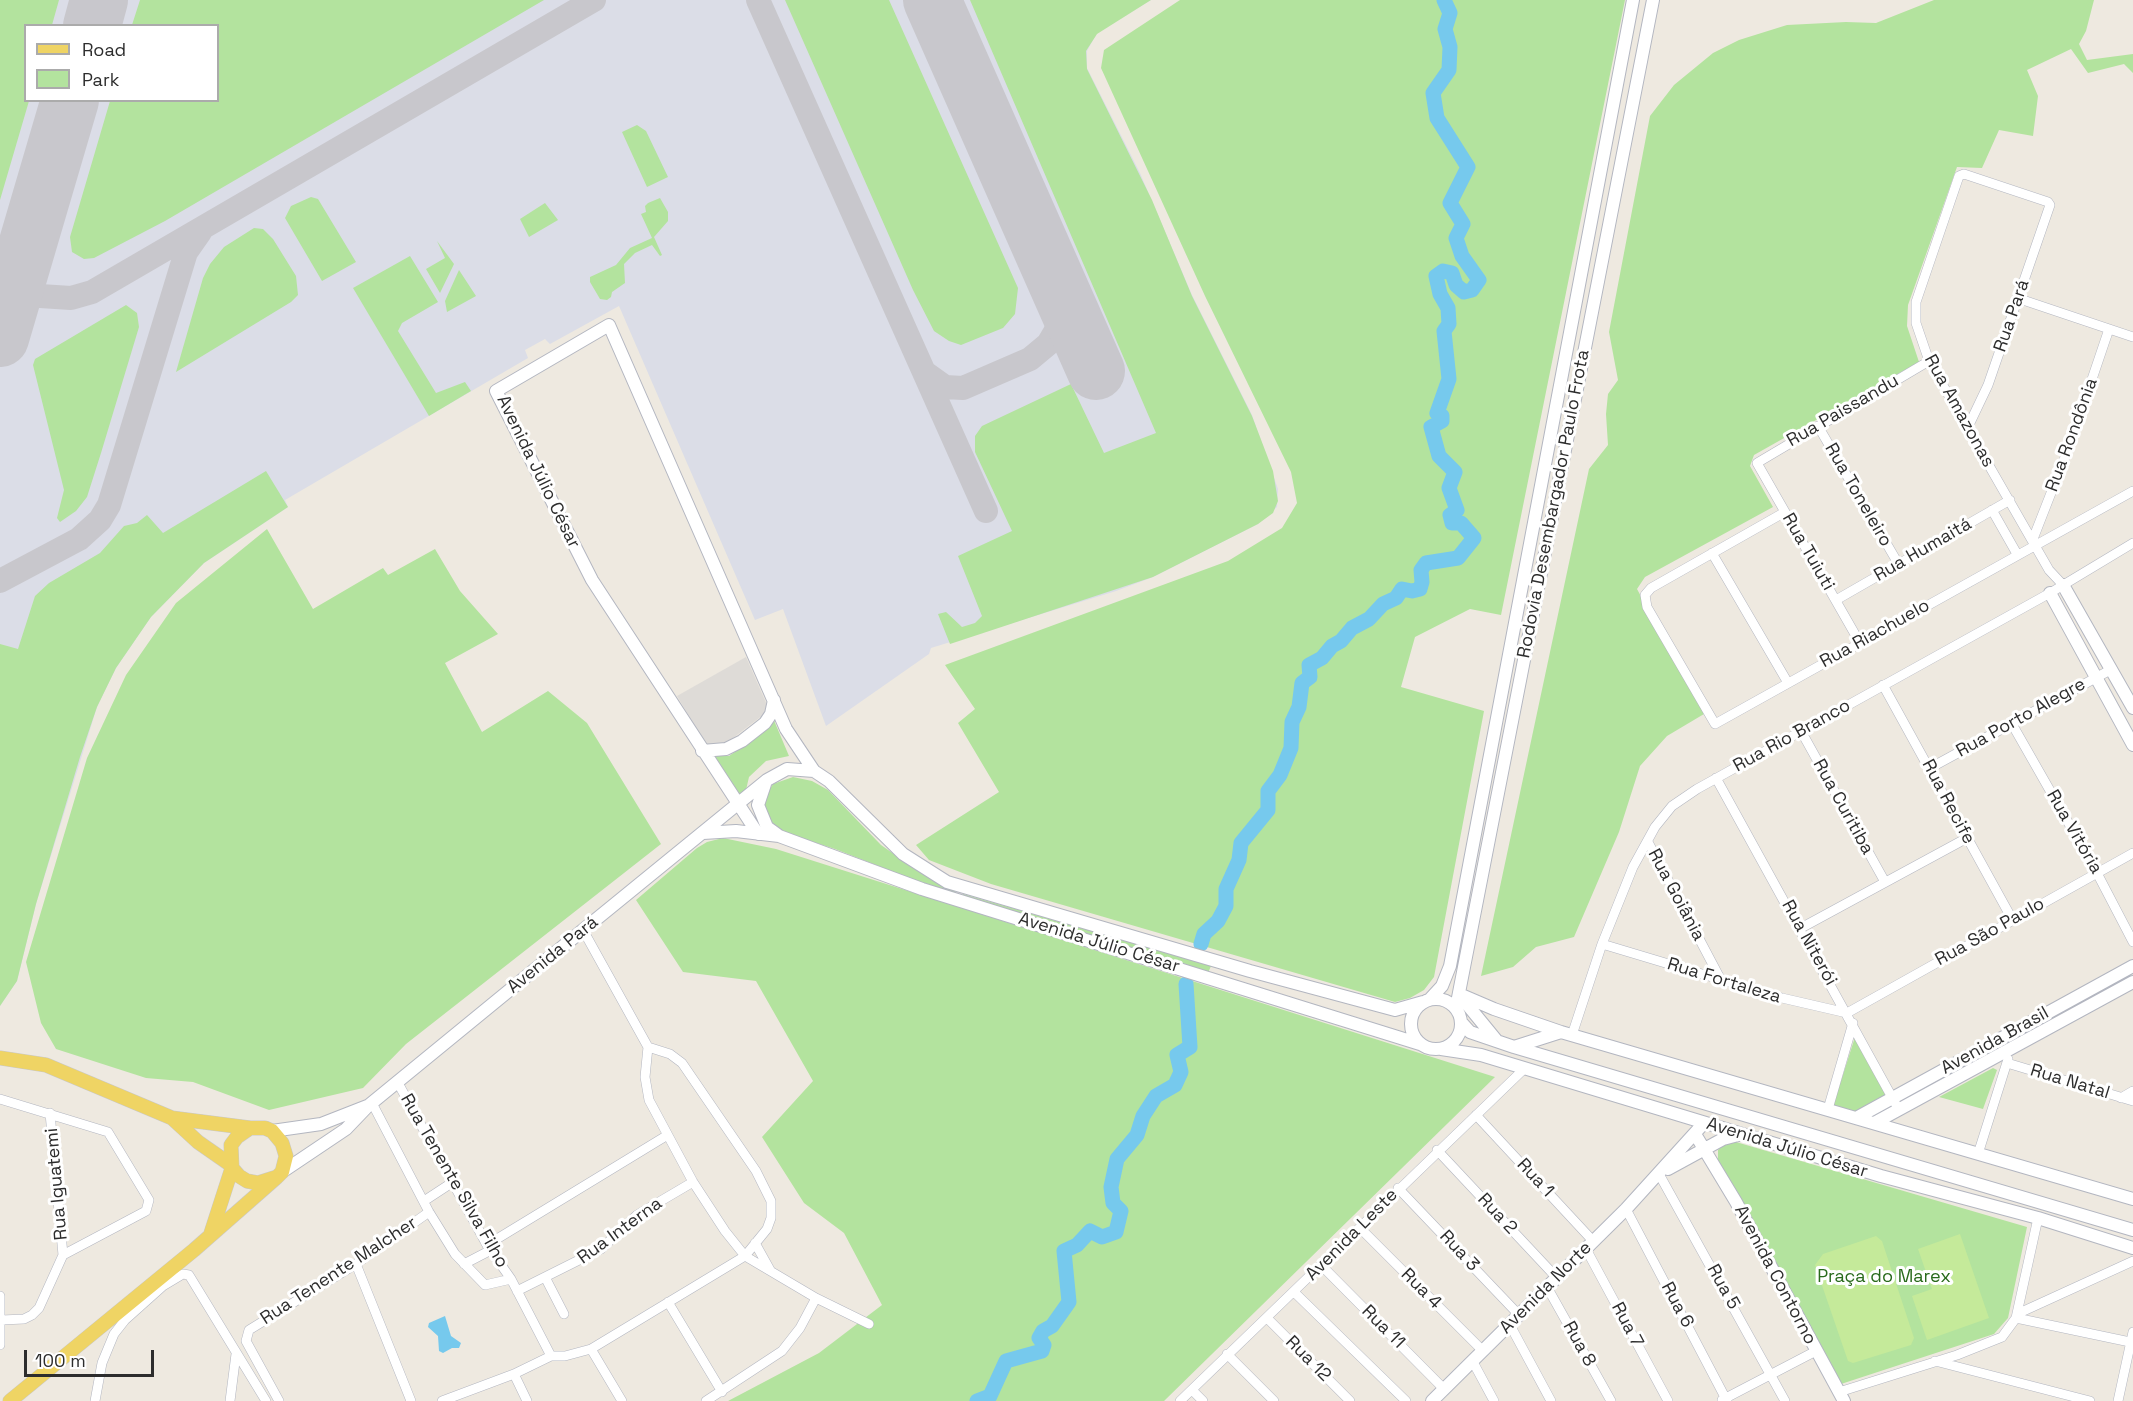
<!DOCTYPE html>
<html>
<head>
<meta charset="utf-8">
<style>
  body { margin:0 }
  #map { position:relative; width:2133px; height:1401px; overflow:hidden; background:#eee9e0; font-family:"Space Grotesk",sans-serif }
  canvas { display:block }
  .legend { position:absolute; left:24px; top:24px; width:195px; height:78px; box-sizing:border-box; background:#fff; border:2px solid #ababab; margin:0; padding:8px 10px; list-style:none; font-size:18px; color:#2d2d2d }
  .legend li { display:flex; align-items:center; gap:12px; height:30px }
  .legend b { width:30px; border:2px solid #ababab }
  .scale { position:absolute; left:24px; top:1350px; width:130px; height:27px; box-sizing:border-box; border:3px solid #2d2d2d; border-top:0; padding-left:8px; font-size:18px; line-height:21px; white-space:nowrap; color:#2d2d2d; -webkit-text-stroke:4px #fff; paint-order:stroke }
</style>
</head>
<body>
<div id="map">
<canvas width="2133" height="1401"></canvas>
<ul class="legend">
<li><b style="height:8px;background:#efd464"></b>Road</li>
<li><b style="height:16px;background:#b3e39e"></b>Park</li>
</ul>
<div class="scale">100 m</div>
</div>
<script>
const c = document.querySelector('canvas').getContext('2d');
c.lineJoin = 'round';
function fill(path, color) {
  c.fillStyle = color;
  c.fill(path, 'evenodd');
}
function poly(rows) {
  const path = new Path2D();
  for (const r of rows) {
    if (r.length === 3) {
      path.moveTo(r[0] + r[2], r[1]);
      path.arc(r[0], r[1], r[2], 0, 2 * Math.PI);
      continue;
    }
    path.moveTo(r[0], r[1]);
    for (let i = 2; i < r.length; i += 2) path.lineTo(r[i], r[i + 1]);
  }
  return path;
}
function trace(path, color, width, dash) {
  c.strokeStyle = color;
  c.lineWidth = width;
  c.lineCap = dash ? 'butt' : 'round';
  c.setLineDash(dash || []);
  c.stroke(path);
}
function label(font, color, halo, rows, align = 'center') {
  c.font = font + ' "Space Grotesk",sans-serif';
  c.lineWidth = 6;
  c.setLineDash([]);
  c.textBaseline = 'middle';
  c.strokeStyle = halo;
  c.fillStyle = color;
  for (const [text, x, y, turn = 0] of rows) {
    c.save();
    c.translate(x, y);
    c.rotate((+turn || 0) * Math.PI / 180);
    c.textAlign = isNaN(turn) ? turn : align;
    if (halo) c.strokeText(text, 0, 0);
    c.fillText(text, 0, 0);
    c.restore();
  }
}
const airport = poly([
  [0,0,1151,0,1097,33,1087,51,1087,68,1140,173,1192,295,1252,415,1278,489,1277,507,1258,524,1153,577,1116,591,931,648,929,654,826,726,783,609,755,620,619,306,550,344,545,339,525,350,528,358,285,500,288,507,204,563,151,617,116,668,97,707,36,904,17,981,0,1006],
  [26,26,218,26,218,100,26,100]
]);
const green = poly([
  [0,0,59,0,52,25,26,26,26,100,29,101,0,200],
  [140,0,544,0,165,221,94,258,84,259,72,252,70,237,110,101,218,100,218,26,132,25],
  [785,0,889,0,1018,288,1015,314,1003,328,961,345,949,341,934,331,913,290],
  [970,0,1151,0,1097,34,1086,51,1087,69,1152,200,1192,296,1252,416,1273,471,1278,501,1273,513,1258,524,1153,577,950,644,938,614,946,612,962,627,975,623,982,616,958,556,1012,531,975,452,975,436,982,426,1071,384,1104,453,1156,433],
  [1180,0,1625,0,1501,615,1470,609,1415,637,1401,687,1484,711,1434,977,1424,990,1410,998,1395,1002,991,884,929,860,916,845,999,792,958,723,975,709,945,665,1228,561,1282,528,1297,503,1291,472,1205,296,1101,68,1104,50],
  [1934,0,2094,0,2086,31,2079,44,2087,60,2133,54,2133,73,2124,64,2088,73,2071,49,2027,70,2038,96,2033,136,1999,130,1982,168,1957,167,1908,305,1907,326,1919,362,1754,455,1750,466,1773,507,1645,577,1637,589,1704,714,1667,736,1640,766,1619,832,1574,937,1536,947,1513,967,1481,976,1589,469,1608,445,1606,414,1608,394,1618,380,1609,332,1650,116,1674,85,1713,53,1739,40,1787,25,1846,22,1876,23],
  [637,125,646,131,668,177,647,187,622,132],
  [311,197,318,199,356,262,322,281,285,218,291,206],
  [660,198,668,212,668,221,654,237,662,255,660,256,652,245,635,253,624,264,625,283,612,292,611,297,607,300,600,299,590,282,590,277,616,265,630,248,652,238,641,214,646,212,645,206,648,203],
  [545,203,558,220,529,237,520,219],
  [254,228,263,229,273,239,296,276,298,295,291,302,176,372,203,278,210,264,224,247],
  [437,241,454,264,440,293,426,269,445,258],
  [410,256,438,302,402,323,398,331,436,393,465,382,471,391,429,416,353,288],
  [459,270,476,296,447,312,445,301],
  [126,305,137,313,139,327,101,453,87,497,76,511,60,522,57,518,64,490,33,365,35,359],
  [266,471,288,507,204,563,151,617,116,668,97,707,80,757,36,904,17,981,0,1006,0,644,18,649,35,596,49,583,100,553,124,526,137,523,147,515,163,533],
  [267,529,313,609,383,568,388,575,435,549,460,591,498,634,445,663,482,732,548,691,587,723,661,844,406,1044,363,1088,269,1110,193,1082,146,1078,56,1049,41,1023,26,962,87,758,126,675,176,603],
  [773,718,789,756,766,761,749,777,746,790,737,797,710,756,729,756,766,730],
  [793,777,812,781,828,790,881,845,924,875,956,892,955,896,835,849,779,831,769,820,762,801,773,784],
  [723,838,776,849,1495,1077,1164,1401,728,1401,819,1353,882,1305,844,1233,804,1203,762,1137,813,1081,756,981,683,972,636,900,697,848,707,842],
  [963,894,1019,910,1211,966,1208,973,962,898],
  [1855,1037,1886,1096,1857,1113,1833,1106],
  [1993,1068,1997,1070,1983,1109,1939,1097],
  [1736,1142,2027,1227,2008,1318,1994,1334,1841,1384,1718,1160,1718,1150,1724,1144]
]);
const pitch = poly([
  [1960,1234,1989,1318,1927,1340,1912,1296,1932,1289,1918,1249],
  [1876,1236,1882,1241,1914,1338,1911,1345,1853,1363,1848,1361,1815,1265,1823,1254]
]);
const plaza = poly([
  [746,657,767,705,763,715,725,744,706,745,677,696]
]);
const water = poly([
  [445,1316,451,1336,461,1343,459,1348,452,1348,443,1353,439,1351,438,1336,428,1327,429,1323]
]);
const river = poly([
  [1201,944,1204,934,1218,921,1226,906,1226,889,1239,860,1241,843,1268,810,1268,791,1280,775,1291,748,1292,722,1299,707,1302,683,1310,677,1309,665,1322,658,1332,646,1341,641,1352,628,1369,619,1383,604,1396,598,1402,589,1412,591,1420,589,1422,582,1421,570,1426,563,1458,558,1474,538,1461,523,1452,523,1450,515,1457,510,1449,488,1455,472,1439,456,1431,427,1442,421,1442,416,1437,413,1449,379,1444,331,1449,324,1448,308,1440,294,1436,276,1443,271,1452,273,1456,285,1464,292,1472,290,1479,280,1462,256,1456,238,1463,224,1450,203,1468,167,1437,118,1433,93,1449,70,1450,47,1445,29,1450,13,1444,0],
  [977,1401,990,1396,1006,1361,1042,1351,1044,1345,1039,1338,1043,1331,1052,1326,1069,1302,1064,1251,1077,1245,1090,1231,1102,1237,1116,1232,1121,1211,1113,1203,1111,1187,1117,1159,1137,1135,1143,1116,1156,1096,1175,1085,1181,1072,1177,1055,1190,1047,1186,984]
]);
const taxiway = poly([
  [758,0,986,511],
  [19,273,27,287,40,296,71,298,92,292,594,0],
  [924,372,945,387,963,388,1030,359,1048,344,1058,327,1063,304,1061,290],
  [0,581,79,539,100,520,109,505,186,252,200,232]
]);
const runway = poly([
  [932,0,1096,371],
  [92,26,99,0],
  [0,338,70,100]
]);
const street = poly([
  [2017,298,2133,337],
  [1818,426,1899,565],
  [1968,427,1988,385,2050,205,2048,202,1964,174,1959,176,1916,302,1916,323,1929,361,2049,570,2063,585],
  [1992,510,2017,554],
  [1785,512,1651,588,1645,595,1647,607,1715,724,2133,491],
  [2033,539,2069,447,2109,329],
  [1712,553,1788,683],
  [1836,600,2010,500],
  [1860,643,1757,463,1929,361],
  [1883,685,2012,919],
  [2012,724,2097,873,2133,942],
  [1801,731,1885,882],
  [1930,768,2112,669],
  [1716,778,1899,1110],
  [1648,842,1721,980],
  [1801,928,1967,838],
  [583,930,648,1047,645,1077,649,1100,693,1182,725,1231,745,1256,816,1298,869,1324],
  [1602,944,1782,998,1847,1013,2133,853],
  [1572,1035,1602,944,1633,867,1655,827,1672,806,1697,789,2050,593,2133,543],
  [2007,1063,2133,1101],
  [398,1083,487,1245,511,1279,551,1356],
  [2121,1098,2133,1091],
  [0,1099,108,1132,149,1200,146,1211,63,1255,39,1308,32,1315,24,1319,2,1320],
  [372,1103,429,1212,455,1254,485,1285,511,1279],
  [1828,1109,1853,1023],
  [50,1113,63,1255],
  [1476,1115,1593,1241],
  [1437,1150,1556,1277],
  [1978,1154,2008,1059],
  [1659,1174,1785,1401],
  [1398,1188,1519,1315],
  [424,1201,453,1182],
  [1626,1209,1727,1401],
  [1360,1228,1483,1351],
  [755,1243,770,1270],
  [487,1245,666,1136],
  [1586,1249,1668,1401],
  [356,1264,411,1401],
  [464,1264,491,1250],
  [1321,1265,1444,1389],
  [546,1279,564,1314],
  [1547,1287,1611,1401],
  [517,1291,601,1249,637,1215,693,1182],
  [1294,1292,1406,1401],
  [0,1296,0,1345],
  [668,1302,722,1392],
  [2017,1314,2133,1261],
  [1267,1318,1350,1401],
  [2016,1318,2130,1342],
  [1510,1325,1551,1401],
  [591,1349,622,1401],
  [1227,1354,1274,1401],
  [1935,1361,2090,1401],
  [1473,1362,1494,1401],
  [514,1374,527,1401],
  [1192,1390,1203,1401],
  [1839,1392,1957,1355,2002,1337,2016,1318,2038,1218],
  [1722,1400,1816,1351],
  [95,1401,102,1363,114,1334,125,1320,163,1286,183,1274,189,1275,266,1401],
  [230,1401,236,1354],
  [279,1401,246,1341,249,1330,356,1264,429,1212],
  [442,1401,514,1374,551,1356,565,1356,591,1349,745,1256,767,1229,771,1218,771,1201,756,1171,682,1063,670,1054,648,1047],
  [706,1401,782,1351,800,1328,816,1298],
  [1180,1401,1524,1069],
  [2118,1401,2133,1332]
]);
const secondary = poly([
  [2063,585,2133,708],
  [2050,593,2133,745],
  [702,751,726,749,742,741,765,723,771,714,774,700],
  [765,784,758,805,767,827,778,835],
  [703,833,736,831,779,836,922,889,1420,1044],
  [758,834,592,580,496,391,609,325,786,729,814,771],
  [1459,994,1494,1009,1561,1032,2133,1199],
  [1461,997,1497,1041],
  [1436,1024,25],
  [1430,999,1442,986,1450,966,1633,0],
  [1456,1008,1653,0],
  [1461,1022,1470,1032,1514,1047,2133,1230],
  [1514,1047,1561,1032],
  [1441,1049,1481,1055,1881,1176,2038,1218,2133,1248],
  [1858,1117,2133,966],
  [1876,1122,2133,982],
  [272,1131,321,1124,367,1106],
  [1695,1134,1736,1202,1844,1401],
  [1668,1169,1723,1139,1742,1134],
  [282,1172,346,1129,368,1106,583,930,767,780,787,769,814,771,829,781,903,854,947,882,1250,971,1395,1010,1423,1002],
  [1432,1401,1626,1209,1704,1123]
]);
const primary = poly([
  [0,1058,46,1065,172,1118,250,1128],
  [172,1118,198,1142,231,1165],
  [211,1233,232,1168,231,1145,237,1137,250,1128,265,1128,272,1131,282,1143,286,1156,282,1172,277,1177,258,1183,247,1181,239,1176,232,1168],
  [10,1401,194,1250,277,1177]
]);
const streetNames = [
  ["Rua Pará",2012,316,-71],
  ["Rua Paissandu",1843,411,-30],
  ["Rua Amazonas",1959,411,61],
  ["Rua Rondônia",2072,435,-70],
  ["Avenida Júlio César",538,472,64],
  ["Rua Toneleiro",1858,495,60],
  ["Rodovia Desembargador Paulo Frota",1554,504,-79],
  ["Rua Humaitá",1923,550,-30],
  ["Rua Tuiuti",1808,552,60],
  ["Rua Riachuelo",1875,634,-29],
  ["Rua Porto Alegre",2021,718,-29],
  ["Rua Rio Branco",1792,736,-29],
  ["Rua Recife",1948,802,62],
  ["Rua Curitiba",1843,807,61],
  ["Rua Vitória",2074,832,60],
  ["Rua Goiânia",1676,895,62],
  ["Rua São Paulo",1990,932,-29],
  ["Avenida Júlio César",1099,943,17],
  ["Rua Niterói",1809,943,61],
  ["Avenida Pará",553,955,-39],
  ["Rua Fortaleza",1724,981,17],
  ["Avenida Brasil",1995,1041,-29],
  ["Rua Natal",2070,1082,17],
  ["Avenida Júlio César",1787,1148,17],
  ["Rua 1",1535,1178,47],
  ["Rua Tenente Silva Filho",454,1181,60],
  ["Rua Iguatemi",57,1184,-95],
  ["Rua 2",1497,1214,47],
  ["Rua Interna",620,1231,-36],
  ["Avenida Leste",1352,1235,-45],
  ["Rua 3",1459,1251,47],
  ["Rua Tenente Malcher",339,1271,-33],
  ["Avenida Contorno",1775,1275,62],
  ["Rua 5",1723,1287,61],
  ["Avenida Norte",1546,1288,-45],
  ["Rua 4",1421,1289,45],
  ["Rua 6",1677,1305,62],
  ["Rua 7",1627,1325,62],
  ["Rua 11",1383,1327,45],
  ["Rua 8",1579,1344,61],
  ["Rua 12",1308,1359,45]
];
const parkNames = [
  ["Praça do Marex",1884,1277]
];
fill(airport, '#dbdde7');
fill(green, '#b3e39e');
fill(pitch, '#c5ea9a');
fill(plaza, '#dedbd7');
fill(water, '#76c9ed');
trace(river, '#76c9ed', 15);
trace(taxiway, '#c8c7cc', 24);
trace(runway, '#c8c7cc', 58);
trace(street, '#b3b6c0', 10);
trace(secondary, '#b3b6c0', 14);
trace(primary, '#c8c8c8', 15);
trace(street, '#fff', 9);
trace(secondary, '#fff', 12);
trace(primary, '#efd464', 14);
label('18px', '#2d2d2d', '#fff', streetNames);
label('18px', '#296b1c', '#fff', parkNames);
</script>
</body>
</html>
